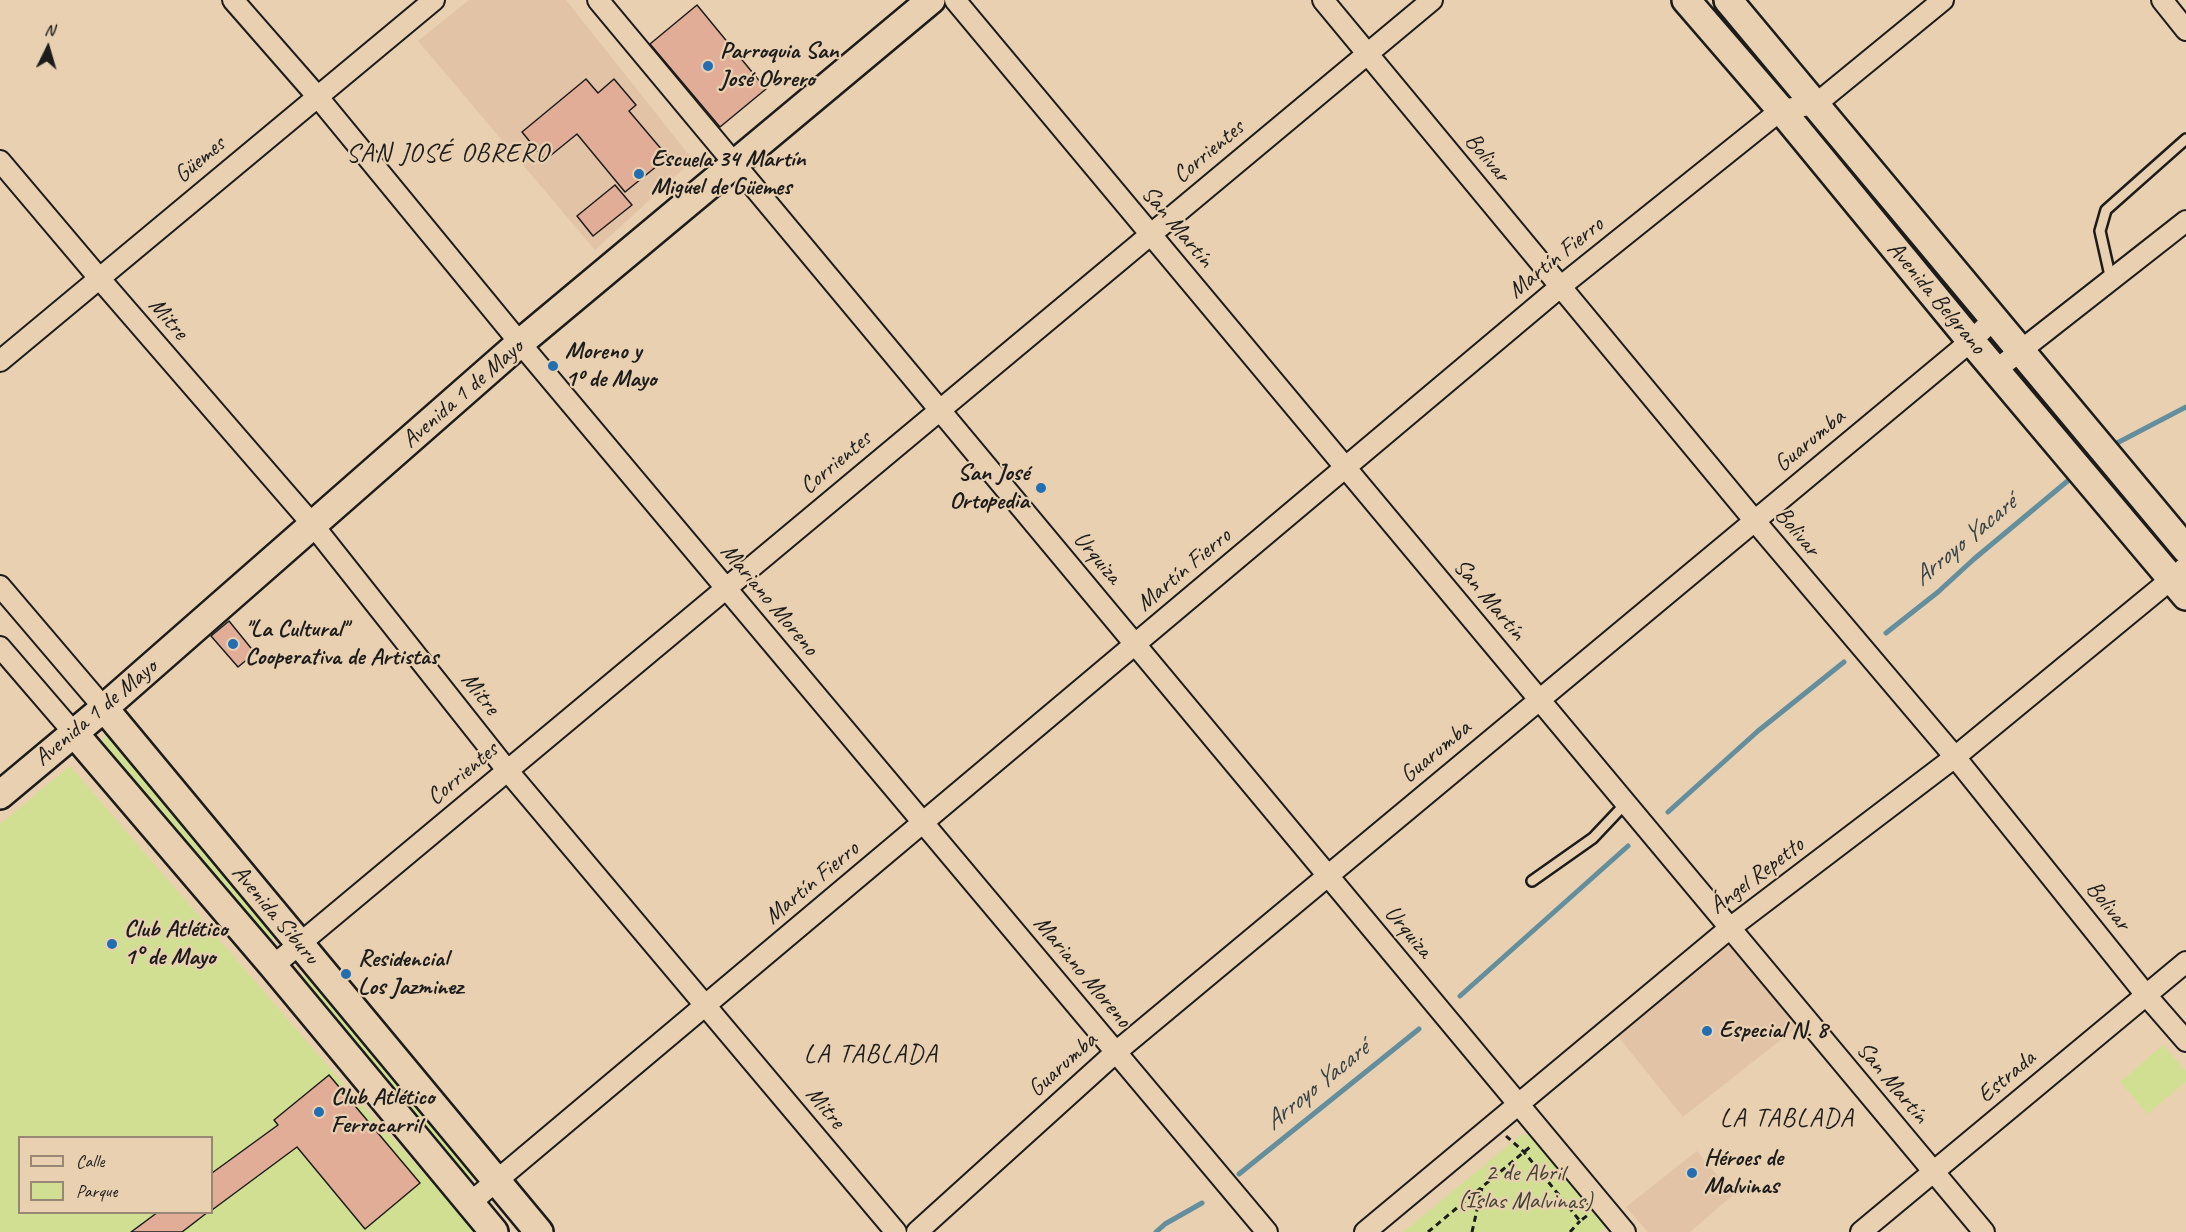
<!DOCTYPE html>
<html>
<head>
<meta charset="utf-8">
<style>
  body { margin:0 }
  #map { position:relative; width:2186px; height:1232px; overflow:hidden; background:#e8d0b0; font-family:Caveat,sans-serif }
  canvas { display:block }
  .legend { position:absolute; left:18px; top:1136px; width:195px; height:78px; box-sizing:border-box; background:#e8d0b0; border:2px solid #968875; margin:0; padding:8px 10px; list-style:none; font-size:18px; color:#1c1c1c }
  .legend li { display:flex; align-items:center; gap:12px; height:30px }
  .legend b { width:30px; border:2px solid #968875 }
  .north { position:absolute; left:18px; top:18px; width:60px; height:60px; -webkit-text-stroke:4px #e8d0b0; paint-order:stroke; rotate:5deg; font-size:16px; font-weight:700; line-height:24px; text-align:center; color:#1c1c1c }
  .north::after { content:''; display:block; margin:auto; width:21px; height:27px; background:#1c1c1c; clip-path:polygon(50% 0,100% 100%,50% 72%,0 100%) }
</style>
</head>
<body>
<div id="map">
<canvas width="2186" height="1232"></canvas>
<ul class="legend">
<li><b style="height:8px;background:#e8d0b0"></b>Calle</li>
<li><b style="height:16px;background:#d1df93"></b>Parque</li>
</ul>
<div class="north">N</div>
</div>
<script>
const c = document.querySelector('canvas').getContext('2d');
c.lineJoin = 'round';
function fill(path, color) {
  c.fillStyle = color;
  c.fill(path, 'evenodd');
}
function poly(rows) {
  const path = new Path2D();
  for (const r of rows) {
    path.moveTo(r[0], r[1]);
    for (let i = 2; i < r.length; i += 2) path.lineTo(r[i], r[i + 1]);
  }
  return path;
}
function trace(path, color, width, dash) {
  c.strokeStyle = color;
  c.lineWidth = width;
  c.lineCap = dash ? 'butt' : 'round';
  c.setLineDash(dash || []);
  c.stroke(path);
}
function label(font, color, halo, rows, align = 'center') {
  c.font = font + ' Caveat,sans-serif';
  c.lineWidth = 4.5;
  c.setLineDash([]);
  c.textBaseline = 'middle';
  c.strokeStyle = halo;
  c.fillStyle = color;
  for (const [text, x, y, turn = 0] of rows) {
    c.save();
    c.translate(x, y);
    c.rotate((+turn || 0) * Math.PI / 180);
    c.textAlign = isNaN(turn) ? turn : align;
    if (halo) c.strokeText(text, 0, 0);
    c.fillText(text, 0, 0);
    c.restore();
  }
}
const built = poly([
  [469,0,566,0,693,160,595,250,418,41],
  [1730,944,1797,1027,1683,1117,1616,1034],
  [1697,1151,1733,1195,1690,1232,1648,1232,1626,1207]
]);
const green = poly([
  [104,735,114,735,275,930,274,938,268,940,102,745],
  [70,766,327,1065,476,1232,0,1232,0,824],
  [20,1138,212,1138,212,1212,20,1212],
  [303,974,312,974,473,1169,473,1177,466,1179,301,984],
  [2163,1045,2186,1072,2186,1081,2148,1114,2120,1082],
  [1532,1134,1611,1222,1599,1232,1403,1232,1521,1135]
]);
const stream = poly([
  [2117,443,2186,407],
  [1886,633,1938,592,1974,559,2070,479],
  [1668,812,1758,731,1844,662],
  [1460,996,1628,846],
  [1239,1174,1419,1029],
  [1156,1232,1165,1224,1202,1203]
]);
const building = poly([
  [697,5,766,89,720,127,650,44,697,5],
  [586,79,598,93,614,79,636,105,629,111,668,157,625,192,577,134,545,160,522,132,586,79],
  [615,185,632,205,593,236,577,216,615,185],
  [229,621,255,653,238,667,211,636,229,621],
  [329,1075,420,1183,365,1229,297,1147,212,1210,212,1173,278,1125,274,1120,329,1075],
  [158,1212,208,1212,182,1232,131,1232,158,1212]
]);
const path = poly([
  [1506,1136,1524,1152,1580,1221,1588,1215],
  [1428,1232,1530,1147],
  [1472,1232,1482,1188],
  [1570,1232,1580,1221]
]);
const service = poly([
  [2111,280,2100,231,2106,210,2186,139],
  [1532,881,1593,838,1626,803]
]);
const minor = poly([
  [233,0,317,96,520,343,1267,1232],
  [598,0,1625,1232],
  [955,0,1984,1232],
  [1323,0,1754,520,1955,757,2146,995,2186,1041],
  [2162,0,2186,30],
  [0,161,99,278,313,525,507,770,896,1232],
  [0,361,434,0],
  [1996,370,2186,221],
  [0,586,104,708],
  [0,647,74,733],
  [273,966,1432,0],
  [470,1203,1560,287,1781,110,1816,104,1943,0],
  [917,1232,1116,1052,1971,341,1994,319],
  [1365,1232,1730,928,1955,757,2186,567],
  [1861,1232,2186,962]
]);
const secondary = poly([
  [1686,0,1781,110,1971,341,2186,596],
  [1728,0,2186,549],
  [104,708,539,1232],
  [74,733,273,966,494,1232],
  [0,795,104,708,520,343,931,0]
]);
const markers = [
  [708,66,6,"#1f6fb2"],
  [639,174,6,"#1f6fb2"],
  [553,366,6,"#1f6fb2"],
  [1041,488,6,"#1f6fb2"],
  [233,644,6,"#1f6fb2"],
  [112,944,6,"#1f6fb2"],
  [346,974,6,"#1f6fb2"],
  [1707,1031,6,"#1f6fb2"],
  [319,1112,6,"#1f6fb2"],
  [1692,1173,6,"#1f6fb2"]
];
const poiNames = [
  ["Parroquia San",720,52],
  ["José Obrero",720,80],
  ["Escuela 34 Martín",651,160],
  ["Miguel de Güemes",651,188],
  ["Moreno y",565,352],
  ["1º de Mayo",565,380],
  ["San José",1029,474,"right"],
  ["Ortopedia",1029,502,"right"],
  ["\"La Cultural\"",245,630],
  ["Cooperativa de Artistas",245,658],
  ["Club Atlético",124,930],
  ["1° de Mayo",124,958],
  ["Residencial",358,960],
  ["Los Jazminez",358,988],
  ["Especial N. 8",1719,1031],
  ["Club Atlético",331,1098],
  ["Ferrocarril",331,1126],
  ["Héroes de",1704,1159],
  ["Malvinas",1704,1187]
];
const streetNames = [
  ["Corrientes",1209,152,-40],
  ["Bolivar",1487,158,50],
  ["Güemes",200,160,-40],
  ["San Martín",1177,227,50],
  ["Martín Fierro",1556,258,-39],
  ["Avenida Belgrano",1936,298,50],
  ["Mitre",168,319,49],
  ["Avenida 1 de Mayo",463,394,-41],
  ["Guarumba",1810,441,-40],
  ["Corrientes",836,463,-40],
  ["Bolivar",1797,532,50],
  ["Urquiza",1097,558,50],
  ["Martín Fierro",1184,570,-40],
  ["Mariano Moreno",769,600,50],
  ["San Martín",1489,600,50],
  ["Mitre",480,694,52],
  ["Avenida 1 de Mayo",96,713,-40],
  ["Guarumba",1436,752,-40],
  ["Corrientes",463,774,-40],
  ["Ángel Repetto",1757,876,-37],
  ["Martín Fierro",812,883,-40],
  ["Bolivar",2108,906,51],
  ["Avenida Siburu",275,915,50],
  ["Urquiza",1408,932,50],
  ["Mariano Moreno",1082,972,50],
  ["Guarumba",1063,1065,-42],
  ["Estrada",2007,1077,-40],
  ["San Martín",1892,1083,50],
  ["Mitre",825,1108,50]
];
const parkNames = [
  ["2 de Abril",1525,1174],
  ["(Islas Malvinas)",1525,1202]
];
const neighbourhoodNames = [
  ["SAN JOSÉ OBRERO",448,154],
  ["LA TABLADA",871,1055],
  ["LA TABLADA",1787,1119]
];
const waterNames = [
  ["Arroyo Yacaré",1965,541,-40],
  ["Arroyo Yacaré",1317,1086,-39]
];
fill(built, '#e2c3a5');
fill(green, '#d1df93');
trace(stream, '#638e9d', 5);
fill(building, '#e2ad96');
trace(building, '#1c1c1c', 1.5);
trace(service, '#1c1c1c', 14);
trace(minor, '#1c1c1c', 24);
trace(secondary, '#1c1c1c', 32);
trace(path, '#1c1c1c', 3, [6, 4.5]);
trace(service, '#e8d0b0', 9);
trace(minor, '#e8d0b0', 20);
trace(secondary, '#e8d0b0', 27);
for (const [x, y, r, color] of markers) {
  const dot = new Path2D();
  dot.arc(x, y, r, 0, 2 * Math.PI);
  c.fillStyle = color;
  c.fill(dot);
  trace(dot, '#e8d0b0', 2);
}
label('bold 24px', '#1c1c1c', '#e8d0b0', poiNames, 'left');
label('24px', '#1c1c1c', '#e8d0b0', streetNames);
label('24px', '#404334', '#e8d0b0', parkNames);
c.letterSpacing = '1.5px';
label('26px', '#1c1c1c', '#e8d0b0', neighbourhoodNames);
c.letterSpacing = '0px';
label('italic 26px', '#344247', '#e8d0b0', waterNames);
</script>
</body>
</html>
